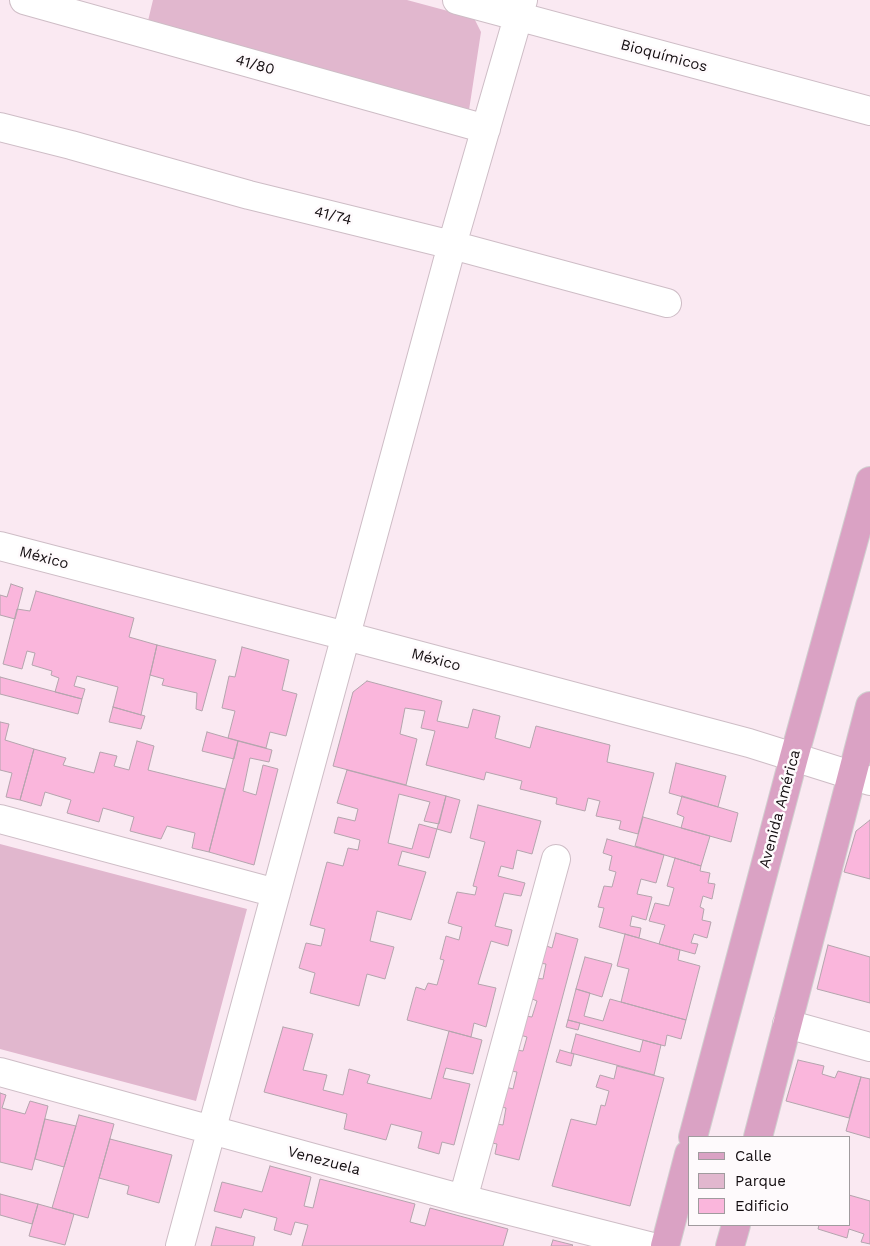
<!DOCTYPE html>
<html>
<head>
<meta charset="utf-8">
<style>
  body { margin:0 }
  #map { position:relative; width:870px; height:1246px; overflow:hidden; background:#fae9f2; font-family:"Work Sans",sans-serif }
  canvas { display:block }
  .legend { position:absolute; left:688px; top:1136px; width:162px; height:90px; box-sizing:border-box; background:#fefafc; border:1px solid #a09b9e; margin:0; padding:6px 9px; list-style:none; font-size:15px; color:#130d10 }
  .legend li { display:flex; align-items:center; gap:10px; height:25px }
  .legend b { width:25px; border:1px solid #a09b9e }
</style>
</head>
<body>
<div id="map">
<canvas width="870" height="1246"></canvas>
<ul class="legend">
<li><b style="height:6px;background:#daa2c4"></b>Calle</li>
<li><b style="height:14px;background:#e1b7ce"></b>Parque</li>
<li><b style="height:14px;background:#fab6dc"></b>Edificio</li>
</ul>
</div>
<script>
const c = document.querySelector('canvas').getContext('2d');
c.lineJoin = 'round';
function fill(path, color) {
  c.fillStyle = color;
  c.fill(path, 'evenodd');
}
function poly(rows) {
  const path = new Path2D();
  for (const r of rows) {
    path.moveTo(r[0], r[1]);
    for (let i = 2; i < r.length; i += 2) path.lineTo(r[i], r[i + 1]);
  }
  return path;
}
function trace(path, color, width, dash) {
  c.strokeStyle = color;
  c.lineWidth = width;
  c.lineCap = dash ? 'butt' : 'round';
  c.setLineDash(dash || []);
  c.stroke(path);
}
function label(font, color, halo, rows, align = 'center') {
  c.font = font + ' "Work Sans",sans-serif';
  c.lineWidth = 5;
  c.setLineDash([]);
  c.textBaseline = 'middle';
  c.strokeStyle = halo;
  c.fillStyle = color;
  for (const [text, x, y, turn = 0] of rows) {
    c.save();
    c.translate(x, y);
    c.rotate((+turn || 0) * Math.PI / 180);
    c.textAlign = isNaN(turn) ? turn : align;
    if (halo) c.strokeText(text, 0, 0);
    c.fillText(text, 0, 0);
    c.restore();
  }
}
const green = poly([
  [153,0,407,0,474,18,481,32,469,110,147,25],
  [0,844,247,909,196,1101,0,1049]
]);
const building = poly([
  [11,584,23,588,15,619,0,615,0,595,7,597,11,584],
  [36,591,134,618,129,637,157,645,141,715,113,707,118,687,77,676,74,686,85,689,82,699,55,692,59,678,51,675,52,671,32,665,35,653,27,651,22,669,3,664,17,609,30,611,36,591],
  [157,645,216,660,202,711,196,709,197,693,162,685,164,679,150,675,157,645],
  [242,647,289,660,282,690,297,694,286,736,270,732,266,748,228,738,235,711,222,708,229,676,235,677,242,647],
  [0,677,82,699,78,714,0,694,0,677],
  [367,681,442,701,437,721,468,728,473,709,500,716,495,738,530,748,536,726,610,745,607,762,654,773,638,834,619,829,621,821,596,816,600,801,588,798,585,811,556,804,557,798,520,789,522,781,486,772,484,780,426,765,435,731,421,728,425,711,405,708,400,734,417,739,406,785,333,766,353,692,367,681],
  [113,707,145,716,141,729,109,722,113,707],
  [0,722,9,724,5,740,34,749,20,800,6,797,12,773,0,770,0,722],
  [207,732,238,741,234,759,202,751,207,732],
  [137,741,154,746,148,770,225,789,209,852,192,848,195,833,167,826,161,839,145,835,130,831,134,817,103,808,99,822,67,813,71,800,45,792,41,806,20,800,34,749,66,758,63,765,94,773,100,752,117,756,114,766,129,770,137,741],
  [238,741,272,750,269,762,250,758,243,791,256,795,263,765,278,769,254,865,209,852,238,741],
  [676,763,726,776,718,807,669,793,676,763],
  [347,770,446,796,439,824,424,821,430,802,399,794,388,843,412,849,419,824,437,829,429,858,402,851,398,865,426,872,411,920,377,911,370,941,394,947,385,979,367,974,359,1006,310,993,315,973,299,968,306,943,321,946,325,929,310,925,327,862,343,866,348,848,358,850,360,840,334,833,338,817,355,821,358,809,337,803,347,770],
  [446,796,460,800,451,833,437,829,446,796],
  [682,796,738,813,731,842,681,828,684,817,677,814,682,796],
  [478,805,541,821,532,854,517,850,513,869,501,866,498,876,525,883,521,896,504,893,495,926,512,930,508,946,491,941,478,984,496,988,486,1027,474,1023,471,1037,407,1020,416,987,425,990,428,983,437,985,444,960,440,959,446,936,459,940,462,927,448,923,457,892,475,895,477,887,473,886,485,842,470,838,478,805],
  [643,817,710,836,701,866,635,846,643,817],
  [870,820,870,879,844,872,856,831,870,820],
  [607,839,664,855,656,883,641,879,637,894,652,897,646,920,632,916,630,926,641,928,639,938,599,927,604,908,598,907,604,886,612,887,616,872,609,870,612,856,603,853,607,839],
  [675,858,701,866,700,871,710,873,708,883,715,884,712,899,703,896,700,907,704,909,702,920,711,922,707,938,694,934,691,943,698,944,695,954,659,944,665,925,649,921,655,903,669,906,674,888,667,886,675,858],
  [556,933,578,939,519,1160,495,1154,497,1144,492,1143,497,1124,503,1125,506,1108,501,1107,506,1087,513,1089,517,1072,511,1071,516,1050,523,1051,527,1037,520,1035,525,1016,532,1017,537,1001,530,998,535,978,543,979,546,964,539,963,544,945,552,948,556,933],
  [625,934,680,950,678,960,700,966,686,1020,621,1002,629,969,617,966,625,934],
  [828,945,870,957,870,1003,817,989,828,945],
  [585,957,612,964,602,997,576,989,585,957],
  [576,989,590,993,584,1016,603,1021,610,999,686,1020,681,1039,667,1035,665,1046,568,1020,576,989],
  [568,1020,580,1023,578,1030,566,1027,568,1020],
  [283,1027,313,1034,303,1070,327,1075,323,1090,343,1095,349,1069,370,1075,367,1083,431,1099,449,1031,482,1040,473,1074,446,1068,443,1078,470,1084,454,1145,442,1142,439,1154,418,1148,422,1132,391,1124,386,1140,344,1129,347,1114,264,1092,283,1027],
  [576,1034,640,1052,643,1040,661,1045,654,1075,571,1053,576,1034],
  [560,1050,574,1054,571,1066,556,1062,560,1050],
  [798,1060,824,1066,822,1074,835,1078,838,1071,861,1077,849,1118,786,1101,798,1060],
  [617,1066,664,1078,630,1206,552,1186,571,1119,596,1125,601,1105,605,1106,609,1091,596,1087,600,1075,614,1079,617,1066],
  [861,1077,870,1079,870,1138,846,1131,861,1077],
  [0,1093,6,1095,2,1108,25,1114,30,1101,48,1106,32,1170,0,1162,0,1093],
  [79,1115,114,1124,88,1218,52,1208,79,1115],
  [45,1119,76,1126,64,1167,35,1159,45,1119],
  [110,1139,172,1155,159,1203,127,1194,129,1186,99,1178,110,1139],
  [270,1166,311,1177,304,1206,313,1208,320,1179,415,1204,410,1222,425,1226,430,1208,508,1229,503,1246,302,1246,308,1225,295,1222,291,1235,274,1230,277,1218,244,1209,241,1218,214,1211,222,1182,262,1192,270,1166],
  [0,1194,38,1204,32,1224,0,1215,0,1194],
  [849,1195,870,1201,870,1244,861,1242,864,1234,849,1229,847,1238,818,1229,819,1225,849,1225,849,1195],
  [38,1204,74,1214,65,1245,29,1236,38,1204],
  [216,1227,255,1237,253,1246,211,1246,216,1227],
  [553,1240,573,1245,572,1246,551,1246,553,1240]
]);
const minor = poly([
  [24,0,486,129],
  [457,0,870,111],
  [0,127,71,145,249,195,452,245,667,303],
  [0,546,346,636,749,743,870,781],
  [0,819,276,893],
  [787,1024,870,1047],
  [0,1072,463,1199,649,1246],
  [463,1199,556,859],
  [180,1246,452,245,523,0]
]);
const major = poly([
  [693,1137,794,757,870,481],
  [758,1137,870,706],
  [665,1246,689,1154],
  [730,1246,736,1225]
]);
const streetNames = [
  ["Bioquímicos",664,56,15],
  ["41/80",255,65,16],
  ["41/74",333,216,14],
  ["México",44,558,15],
  ["México",436,660,15],
  ["Avenida América",780,809,-75],
  ["Venezuela",324,1161,15]
];
fill(green, '#e1b7ce');
fill(building, '#fab6dc');
trace(building, '#b4a4ad', 1);
trace(minor, '#cebdc6', 30);
trace(major, '#d0cfcf', 30);
trace(minor, '#fff', 28);
trace(major, '#daa2c4', 28);
label('15px', '#130d10', '#fefafc', streetNames);
</script>
</body>
</html>
